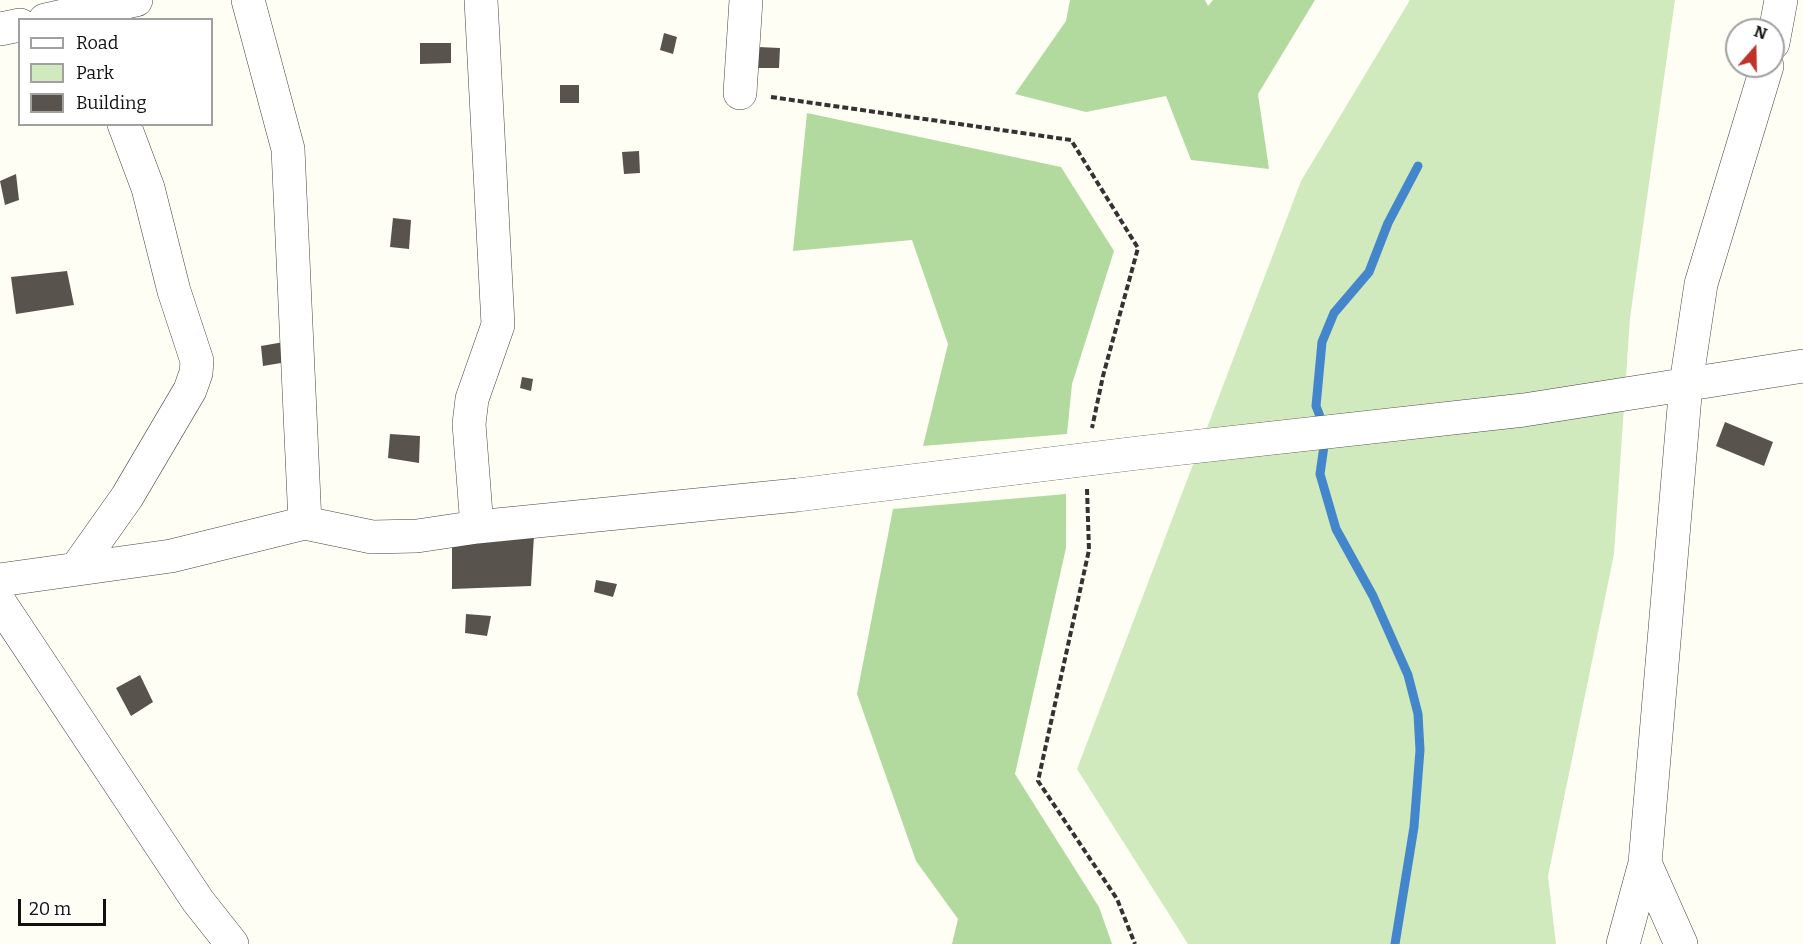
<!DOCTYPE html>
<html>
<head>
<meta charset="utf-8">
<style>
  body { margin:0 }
  #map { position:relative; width:1803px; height:944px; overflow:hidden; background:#fffef5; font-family:Bitter,serif }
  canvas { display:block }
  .legend { position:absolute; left:18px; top:18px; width:195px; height:108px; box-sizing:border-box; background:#fff; border:2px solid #a0a0a0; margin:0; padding:8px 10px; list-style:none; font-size:18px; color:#111 }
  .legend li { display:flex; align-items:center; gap:12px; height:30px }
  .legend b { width:30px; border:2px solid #a0a0a0 }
  .north { position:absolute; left:1725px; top:18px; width:60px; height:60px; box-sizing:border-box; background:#fff; border:2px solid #a0a0a0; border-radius:50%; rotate:20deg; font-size:16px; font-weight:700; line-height:24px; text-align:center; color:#111 }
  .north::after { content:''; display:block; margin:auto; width:21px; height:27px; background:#bf332b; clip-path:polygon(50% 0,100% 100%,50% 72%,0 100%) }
  .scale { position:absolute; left:18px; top:899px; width:88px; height:27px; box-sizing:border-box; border:3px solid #111; border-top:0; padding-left:8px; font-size:18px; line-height:21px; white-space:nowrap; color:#111; -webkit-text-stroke:4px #fff; paint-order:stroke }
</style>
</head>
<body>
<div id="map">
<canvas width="1803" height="944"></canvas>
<ul class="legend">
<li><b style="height:8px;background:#fff"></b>Road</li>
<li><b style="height:16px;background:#d0eabe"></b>Park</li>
<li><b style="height:16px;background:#59534d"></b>Building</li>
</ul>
<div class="north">N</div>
<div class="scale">20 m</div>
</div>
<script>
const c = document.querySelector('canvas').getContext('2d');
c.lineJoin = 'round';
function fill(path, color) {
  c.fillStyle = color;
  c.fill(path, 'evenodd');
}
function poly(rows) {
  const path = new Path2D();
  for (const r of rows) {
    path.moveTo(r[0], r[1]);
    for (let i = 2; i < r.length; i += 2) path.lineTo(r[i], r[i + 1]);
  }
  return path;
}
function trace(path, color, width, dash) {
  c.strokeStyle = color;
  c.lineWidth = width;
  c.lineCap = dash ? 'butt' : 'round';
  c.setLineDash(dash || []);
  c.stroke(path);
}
const green = poly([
  [1410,0,1675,0,1630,318,1614,554,1548,876,1556,944,1188,944,1077,769,1301,181]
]);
const forest = poly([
  [1070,0,1205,0,1208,6,1213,0,1315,0,1258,94,1269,169,1191,160,1166,96,1086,112,1015,94,1066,21],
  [807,113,1061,167,1114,251,1072,384,1067,434,923,446,948,344,912,240,793,251],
  [1066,494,1066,548,1015,774,1099,907,1112,944,952,944,958,919,916,861,857,694,893,509]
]);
const stream = poly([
  [1395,944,1414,827,1420,750,1418,714,1408,675,1373,596,1336,529,1320,474,1326,432,1316,406,1322,342,1334,313,1369,272,1388,223,1418,166]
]);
const building = poly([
  [664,33,677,37,673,54,660,50],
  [420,43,451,43,451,63,420,64],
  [758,47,780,48,779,68,757,68],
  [560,85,579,85,579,103,560,103],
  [639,151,640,173,624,174,622,152],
  [16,174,19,200,5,205,0,181],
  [393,218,411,220,409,249,390,247],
  [67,271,74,305,16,314,11,277],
  [284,342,287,362,263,366,261,346],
  [522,377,533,379,531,391,520,388],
  [1725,422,1773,442,1764,466,1716,446],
  [390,434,420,436,419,463,388,458],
  [534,535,531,586,452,589,452,539],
  [596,580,617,584,613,597,594,592],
  [466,614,491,616,487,636,465,633],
  [140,675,153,702,131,716,116,688]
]);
const path = poly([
  [771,97,1071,140,1138,248,1103,376,1092,428],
  [1087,489,1089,550,1038,781,1117,899,1135,944]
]);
const street = poly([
  [248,0,288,149,305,523],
  [45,20,136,0],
  [0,29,20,25],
  [1773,43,1781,0],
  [740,93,746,0],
  [477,527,469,424,472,399,498,325,481,0],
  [76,569,127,497,190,390,196,373,197,361,174,291,148,188,124,124],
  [0,580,171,556,305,523,372,537,417,536,477,527,797,495,1138,453,1524,410,1803,366],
  [0,603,198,901,232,944],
  [1623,944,1645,863],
  [1681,944,1645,863,1686,384,1701,284,1767,66]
]);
fill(green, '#d0eabe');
fill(forest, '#b2da9e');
trace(stream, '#4386cb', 9);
fill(building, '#59534d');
trace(street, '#444', 34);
trace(path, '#333', 4, [6, 3]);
trace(street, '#fff', 33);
</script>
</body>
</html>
